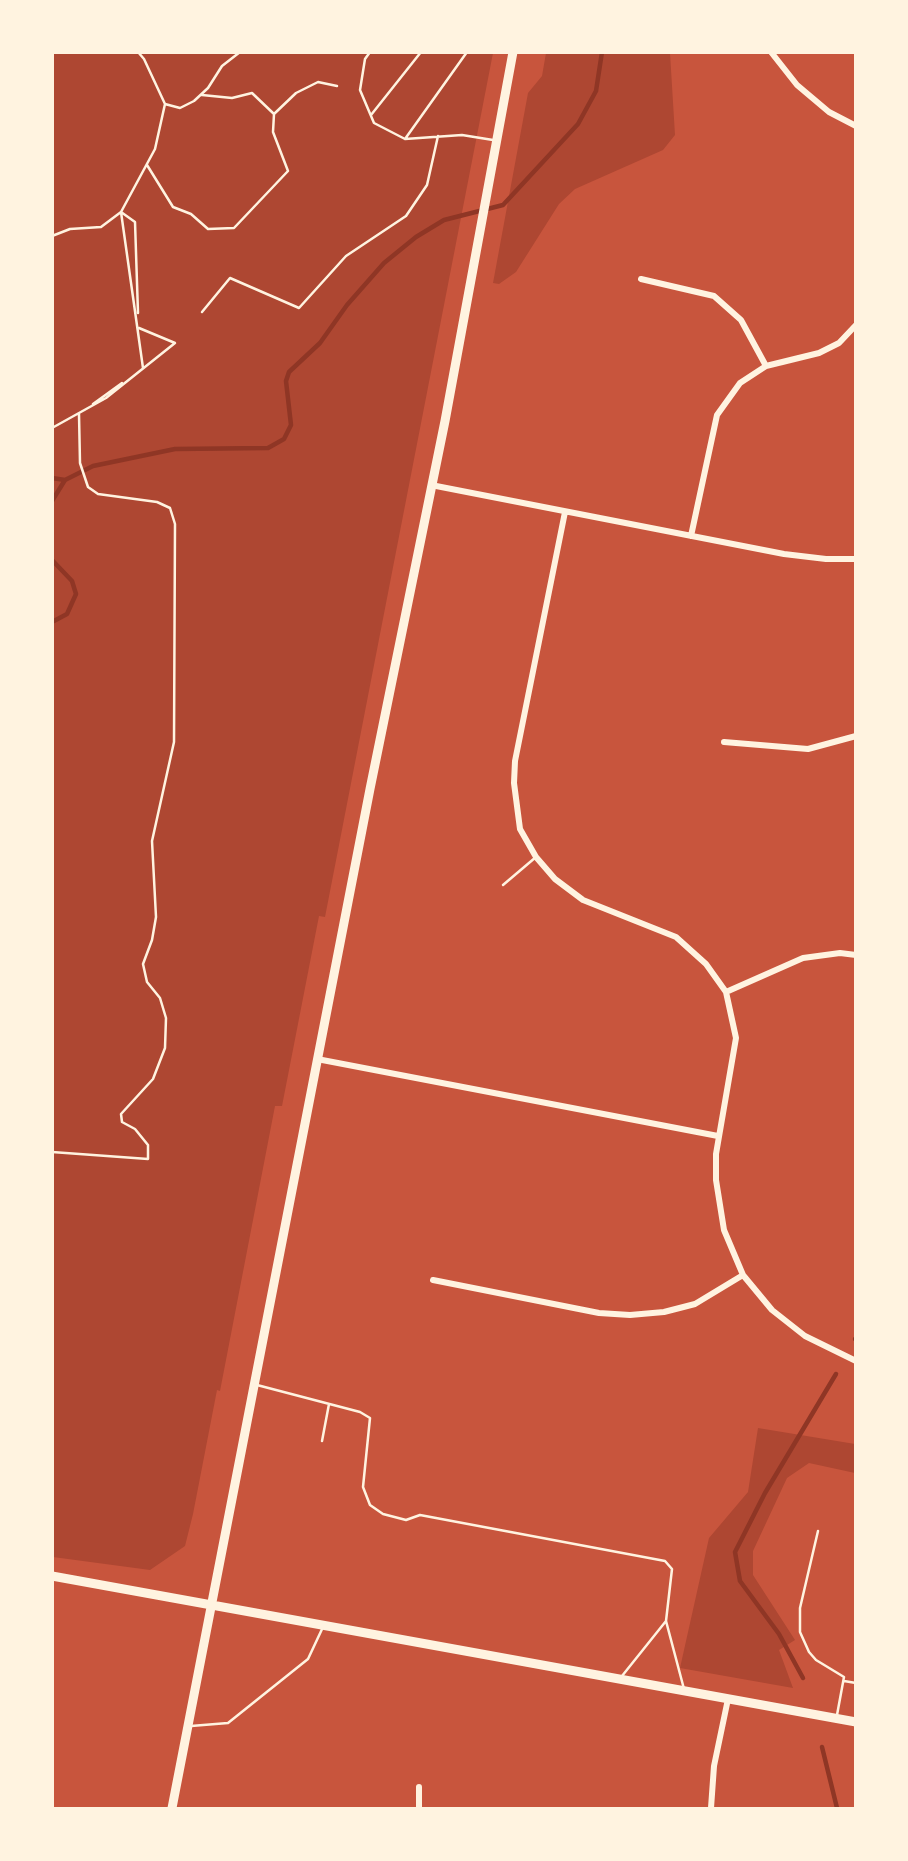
<!DOCTYPE html>
<html>
<head>
<meta charset="utf-8">
<style>
  body { margin:0 }
  #map { position:relative; width:908px; height:1861px; overflow:hidden; background:#c8553d; font-family:Bitter,serif }
  canvas { display:block }
  .frame { position:absolute; inset:0; border:54px solid #fff3e0; pointer-events:none }
</style>
</head>
<body>
<div id="map">
<canvas width="908" height="1861"></canvas>
<div class="frame"></div>
</div>
<script>
const c = document.querySelector('canvas').getContext('2d');
c.lineJoin = 'round';
function fill(path, color) {
  c.fillStyle = color;
  c.fill(path, 'evenodd');
}
function poly(rows) {
  const path = new Path2D();
  for (const r of rows) {
    path.moveTo(r[0], r[1]);
    for (let i = 2; i < r.length; i += 2) path.lineTo(r[i], r[i + 1]);
  }
  return path;
}
function trace(path, color, width, dash) {
  c.strokeStyle = color;
  c.lineWidth = width;
  c.lineCap = dash ? 'butt' : 'round';
  c.setLineDash(dash || []);
  c.stroke(path);
}
const green = poly([
  [52,53,493,53,325,917,319,916,282,1106,275,1106,220,1391,217,1390,193,1514,185,1546,150,1570,53,1557],
  [546,53,670,53,675,135,663,150,575,189,559,204,516,272,499,284,493,283,528,93,542,76],
  [758,1428,855,1444,855,1473,809,1463,787,1478,753,1551,753,1575,795,1640,779,1650,793,1688,680,1668,709,1538,748,1492]
]);
const stream = poly([
  [52,478,65,480],
  [52,501,65,480,93,466,175,449,268,448,284,439,291,425,286,381,289,372,320,343,347,305,384,263,416,237,444,220,503,205,578,124,596,91,602,52],
  [52,560,72,581,76,594,67,614,52,622],
  [855,1339,856,1339],
  [803,1678,779,1634,740,1581,735,1552,765,1493,836,1374],
  [822,1747,837,1808]
]);
const path = poly([
  [202,95,232,98,252,93,274,114],
  [165,104,180,108,194,101,208,88,222,66,240,52],
  [147,165,173,207,191,214,208,229,234,228,288,171,273,132,274,114,296,93,318,82,337,86],
  [121,212,143,368],
  [121,212,135,222,138,313],
  [52,236,70,229,101,227,121,212,155,149,165,104,144,59,138,52],
  [93,404,122,383],
  [52,428,106,398,175,343,139,328],
  [52,1152,148,1159,148,1145,135,1129,122,1122,121,1114,153,1079,165,1048,166,1018,160,998,147,982,143,964,152,940,156,917,152,841,174,742,175,524,170,508,157,502,98,494,88,487,80,463,79,414]
]);
const service = poly([
  [370,52,365,59,360,90,374,123,405,139,462,135,493,140],
  [371,115,421,52],
  [405,139,467,52],
  [202,312,230,278,299,308,346,256,406,216,427,185,438,136],
  [503,885,536,857],
  [257,1385,360,1412,370,1418,363,1487,370,1505,383,1514,406,1520,420,1515,665,1561,672,1569,666,1621,684,1689],
  [322,1441,329,1404],
  [818,1531,800,1608,800,1632,809,1652,816,1660,844,1677,837,1715],
  [622,1676,666,1621],
  [844,1681,856,1683],
  [191,1726,228,1723,308,1659,323,1627]
]);
const minor = poly([
  [771,52,797,85,829,112,856,126],
  [641,279,714,296,741,320,766,366],
  [431,485,784,554,826,559,856,559],
  [565,512,515,761,514,783,520,829,536,857,555,879,583,900,676,937,706,964,726,992,736,1038,716,1154,716,1180,724,1230,743,1275,772,1310,805,1336,856,1361],
  [691,536,717,415,740,383,766,366,819,353,839,343,856,325],
  [724,742,808,749,856,736],
  [726,992,803,958,840,953,856,955],
  [317,1059,718,1136],
  [433,1280,599,1313,630,1315,664,1312,695,1304,743,1275],
  [419,1787,419,1808],
  [711,1808,714,1766,728,1699]
]);
const secondary = poly([
  [52,1576,856,1722],
  [172,1808,370,789,445,421,513,52]
]);
fill(green, '#ae4732');
trace(stream, '#8f3625', 4.5);
trace(path, '#fff3e0', 2.5);
trace(service, '#fff3e0', 2.5);
trace(minor, '#fff3e0', 6);
trace(secondary, '#fff3e0', 9);
</script>
</body>
</html>
